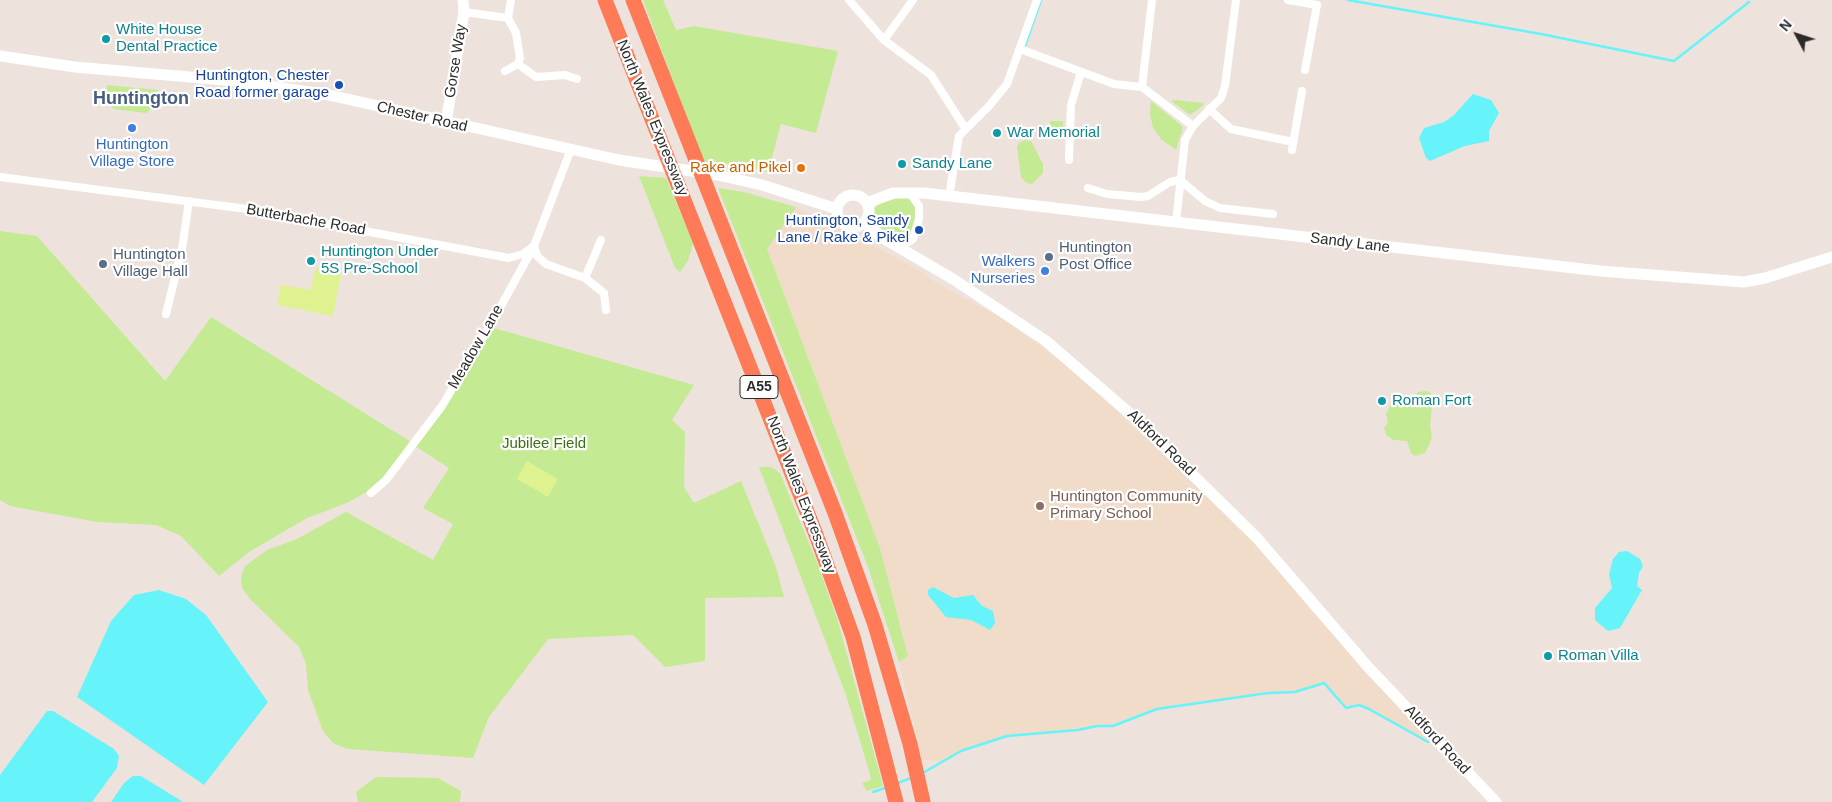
<!DOCTYPE html>
<html>
<head>
<meta charset="utf-8">
<style>
  body { margin:0 }
  #map { position:relative; width:1832px; height:802px; overflow:hidden; background:#eee3dc; font-family:Arial,sans-serif }
  canvas { display:block }
  .north { position:absolute; left:1772px; top:10px; width:50px; height:50px; -webkit-text-stroke:4px #fff; paint-order:stroke; rotate:310deg; font-size:14px; font-weight:700; line-height:20px; text-align:center; color:#2b2b2b }
  .north::after { content:''; display:block; margin:auto; width:18px; height:22px; background:#2b2b2b; clip-path:polygon(50% 0,100% 100%,50% 72%,0 100%) }
</style>
</head>
<body>
<div id="map">
<canvas width="1832" height="802"></canvas>
<div class="north">N</div>
</div>
<script>
const c = document.querySelector('canvas').getContext('2d');
c.lineJoin = 'round';
function fill(path, color) {
  c.fillStyle = color;
  c.fill(path, 'evenodd');
}
function poly(rows) {
  const path = new Path2D();
  for (const r of rows) {
    if (r.length === 3) {
      path.moveTo(r[0] + r[2], r[1]);
      path.arc(r[0], r[1], r[2], 0, 2 * Math.PI);
      continue;
    }
    path.moveTo(r[0], r[1]);
    for (let i = 2; i < r.length; i += 2) path.lineTo(r[i], r[i + 1]);
  }
  return path;
}
function trace(path, color, width, dash) {
  c.strokeStyle = color;
  c.lineWidth = width;
  c.lineCap = dash ? 'butt' : 'round';
  c.setLineDash(dash || []);
  c.stroke(path);
}
function label(font, color, halo, rows, align = 'center') {
  c.font = font + ' Arial,sans-serif';
  c.lineWidth = 4.5;
  c.setLineDash([]);
  c.textBaseline = 'middle';
  c.strokeStyle = halo;
  c.fillStyle = color;
  for (const [text, x, y, turn = 0] of rows) {
    c.save();
    c.translate(x, y);
    c.rotate((+turn || 0) * Math.PI / 180);
    c.textAlign = isNaN(turn) ? turn : align;
    if (halo) c.strokeText(text, 0, 0);
    c.fillText(text, 0, 0);
    c.restore();
  }
}
const education = poly([
  [796,207,870,244,915,268,935,282,1003,319,1064,363,1133,426,1258,546,1311,610,1430,739,1428,742,1369,709,1359,705,1346,708,1324,683,1295,692,1268,693,1157,709,1113,726,1097,726,1078,730,1007,736,961,751,941,761,922,760,899,662,908,655,880,548,767,249]
]);
const green = poly([
  [643,0,663,0,676,30,694,26,838,51,816,133,781,124,768,172,745,166,703,161],
  [107,85,158,90,155,106,146,113,114,109,105,101],
  [1175,100,1203,103,1204,105,1190,115,1171,101],
  [1151,101,1183,127,1176,150,1162,140,1153,128,1150,114],
  [1050,121,1063,121,1064,134,1050,134],
  [1025,140,1031,141,1043,164,1043,173,1032,184,1026,183,1021,177,1017,147,1019,143],
  [639,176,666,178,693,243,688,261,680,272,675,268],
  [718,188,744,192,796,207,767,249,880,548,908,656,899,662,868,567],
  [904,197,911,200,917,211,910,236,906,240,901,241,878,226,873,220,873,215,874,209,880,203],
  [0,231,37,236,165,381,211,317,411,442,383,478,370,490,347,503,307,518,249,552,219,576,181,536,156,525,97,522,10,506,0,500],
  [494,328,694,385,672,420,685,432,684,487,694,503,741,481,776,567,784,597,705,598,705,661,665,667,633,635,548,639,489,717,473,758,348,749,333,743,323,731,308,690,306,664,299,647,250,599,242,588,241,576,245,566,267,550,297,539,346,512,433,560,453,524,423,508,449,468,415,446],
  [1426,391,1431,393,1430,401,1432,407,1430,425,1432,438,1425,453,1415,456,1411,453,1407,441,1393,440,1386,435,1384,428,1388,422,1386,414,1390,406,1398,402,1407,405,1411,404,1418,392],
  [759,467,771,467,780,473,818,565,837,618,883,786,867,791,862,783,871,780,870,774,846,695],
  [376,777,438,778,461,791,460,802,358,802,356,792]
]);
const pitch = poly([
  [315,269,341,274,333,316,277,305,281,285,311,290],
  [527,461,558,479,548,497,517,479]
]);
const water = poly([
  [1473,94,1491,100,1499,113,1489,131,1489,141,1465,146,1430,161,1426,158,1419,138,1424,128,1444,122,1454,115],
  [1627,551,1640,559,1643,566,1639,573,1637,586,1642,590,1620,628,1608,631,1595,620,1595,608,1612,588,1609,574,1613,559,1619,552],
  [933,587,954,598,973,595,982,606,993,611,995,623,990,630,971,620,946,617,928,595,928,590],
  [159,590,186,599,206,615,268,702,204,785,77,697,111,621,134,595],
  [47,711,53,711,114,749,119,756,117,768,92,802,0,802,0,775],
  [133,776,141,776,183,802,111,802,124,783]
]);
const stream = poly([
  [1348,0,1541,34,1674,61,1749,2],
  [1025,46,1041,0],
  [921,774,961,751,1007,736,1078,730,1097,726,1113,726,1157,709,1268,693,1295,692,1324,683,1346,708,1359,705,1369,709,1428,742],
  [898,783,911,778],
  [873,792,888,787]
]);
const street = poly([
  [849,0,884,40,931,75,965,128],
  [1288,0,1317,5,1305,70],
  [464,12,508,18,516,33,520,58,518,64,505,71],
  [508,18,511,0],
  [884,40,913,0],
  [1020,49,1114,84,1142,87,1193,126],
  [518,64,536,77,565,75,577,79],
  [1142,87,1152,0],
  [1209,109,1231,129,1293,142],
  [1292,150,1302,91],
  [1069,160,1071,105,1081,72],
  [0,177,247,209,509,258,523,254,534,246,571,149],
  [1088,188,1107,194,1141,197,1148,196,1170,182,1180,180,1205,201,1220,208,1273,214],
  [949,196,959,136,989,106,1007,84,1037,0],
  [1176,222,1185,140,1193,126,1221,98,1225,86,1236,0],
  [534,246,537,256,546,264,585,278,601,240],
  [900,248,913,239,919,219,919,206,910,193],
  [585,278,604,293,606,310],
  [166,314,182,249,189,201],
  [371,493,386,480,442,406,491,324,533,248]
]);
const secondary = poly([
  [0,56,75,67,235,81,329,95,619,160,718,175,762,185,837,209],
  [446,123,464,12,463,0],
  [853,211,16],
  [867,203,893,193,924,193,1600,271,1744,282,1765,278,1832,257],
  [865,223,881,237,953,279,1046,341,1135,418,1257,538,1369,668,1496,802]
]);
const highway = poly([
  [605,0,815,532,853,637,896,802],
  [633,0,835,513,875,625,910,744,923,802]
]);
const markers = [
  [106,39,5,"#0f9aa8"],
  [339,85,5,"#1a4fb4"],
  [132,128,5,"#3f7fe0"],
  [997,133,5,"#0f9aa8"],
  [902,164,5,"#0f9aa8"],
  [801,168,5,"#e8710a"],
  [919,230,5,"#1a4fb4"],
  [1049,257,5,"#5c6f8a"],
  [311,261,5,"#0f9aa8"],
  [103,264,5,"#5c6f8a"],
  [1045,271,5,"#3f7fe0"],
  [1382,401,5,"#0f9aa8"],
  [1040,506,5,"#8d6e63"],
  [1548,656,5,"#0f9aa8"]
];
const shields = [
  [759,387,38]
];
const shieldNames = [
  ["A55",759,387]
];
const cultureNames = [
  ["White House",116,30],
  ["Dental Practice",116,47],
  ["War Memorial",1007,133],
  ["Sandy Lane",912,164],
  ["Huntington Under",321,252],
  ["5S Pre-School",321,269],
  ["Roman Fort",1392,401],
  ["Roman Villa",1558,656]
];
const streetNames = [
  ["Gorse Way",456,61,-81],
  ["Chester Road",422,117,13],
  ["North Wales Expressway",652,118,68],
  ["Butterbache Road",306,220,10],
  ["Sandy Lane",1350,243,7],
  ["Meadow Lane",476,347,-60],
  ["Aldford Road",1161,443,44],
  ["North Wales Expressway",801,495,69],
  ["Aldford Road",1437,740,47]
];
const transitNames = [
  ["Huntington, Chester",329,76],
  ["Road former garage",329,93],
  ["Huntington, Sandy",909,221],
  ["Lane / Rake & Pikel",909,238]
];
const shopNames = [
  ["Huntington",132,145],
  ["Village Store",132,162],
  ["Walkers",1035,262,"right"],
  ["Nurseries",1035,279,"right"]
];
const foodNames = [
  ["Rake and Pikel",791,168]
];
const serviceNames = [
  ["Huntington",1059,248],
  ["Post Office",1059,265],
  ["Huntington",113,255],
  ["Village Hall",113,272]
];
const parkNames = [
  ["Jubilee Field",544,444]
];
const educationNames = [
  ["Huntington Community",1050,497],
  ["Primary School",1050,514]
];
const quarterNames = [
  ["Huntington",141,99]
];
fill(education, '#f1dcca');
fill(green, '#c4ea94');
fill(pitch, '#def28f');
fill(water, '#66f3f9');
trace(stream, '#66f3f9', 2.5);
trace(street, '#fff', 8);
trace(secondary, '#fff', 11);
trace(highway, '#ff7a57', 15);
for (const [x, y, r, color] of markers) {
  const dot = new Path2D();
  dot.arc(x, y, r, 0, 2 * Math.PI);
  c.fillStyle = color;
  c.fill(dot);
  trace(dot, '#fff', 2);
}
for (const [x, y, w] of shields) {
  const box = new Path2D();
  box.roundRect(x - w / 2, y - 11.5, w, 23, 4);
  c.fillStyle = '#fff';
  c.fill(box);
  trace(box, '#2b2b2b', 1);
}
label('bold 14px', '#2b2b2b', null, shieldNames);
label('15px', '#0d838f', '#fff', cultureNames, 'left');
label('15px', '#2b2b2b', '#fff', streetNames);
label('15px', '#164399', '#fff', transitNames, 'right');
label('15px', '#366cbe', '#fff', shopNames);
label('15px', '#c56008', '#fff', foodNames, 'right');
label('15px', '#4e5e75', '#fff', serviceNames, 'left');
label('15px', '#3b7014', '#fff', parkNames);
label('15px', '#785e54', '#fff', educationNames, 'left');
label('bold 18px', '#475e80', '#fff', quarterNames);
</script>
</body>
</html>
